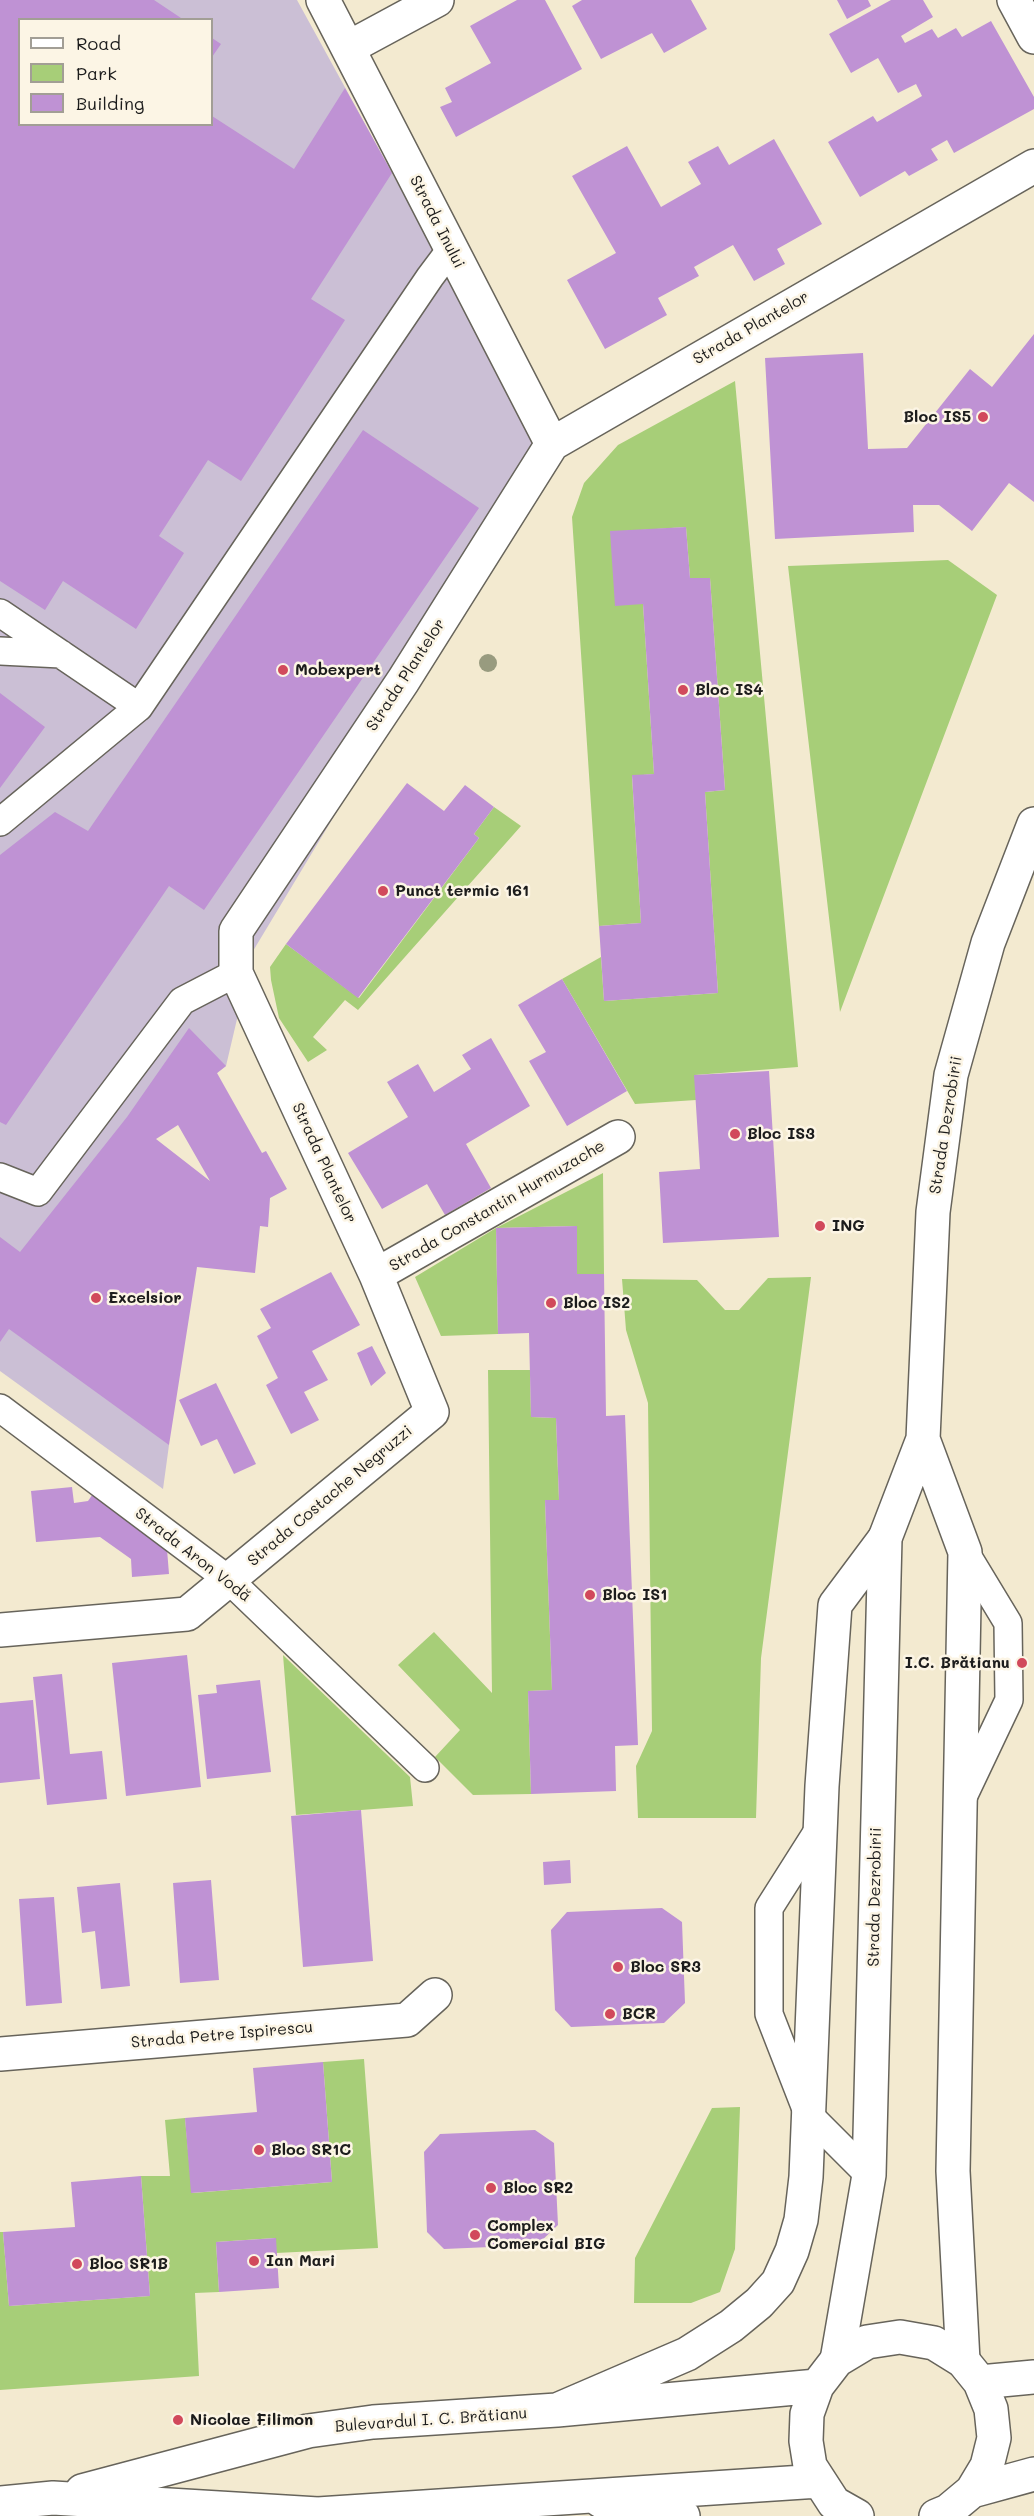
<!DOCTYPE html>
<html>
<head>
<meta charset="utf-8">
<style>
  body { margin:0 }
  #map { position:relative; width:1034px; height:2516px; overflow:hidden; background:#f3ead0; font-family:Mali,sans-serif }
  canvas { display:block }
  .legend { position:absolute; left:18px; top:18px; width:195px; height:108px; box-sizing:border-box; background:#fcf5e5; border:2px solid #a29e95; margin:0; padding:8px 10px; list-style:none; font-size:18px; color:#1c1c1c }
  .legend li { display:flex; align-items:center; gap:12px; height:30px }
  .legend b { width:30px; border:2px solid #a29e95 }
</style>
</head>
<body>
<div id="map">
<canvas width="1034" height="2516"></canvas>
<ul class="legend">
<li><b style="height:8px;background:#fff"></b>Road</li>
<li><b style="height:16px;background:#a7ce78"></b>Park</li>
<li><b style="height:16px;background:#bf92d4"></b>Building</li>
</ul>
</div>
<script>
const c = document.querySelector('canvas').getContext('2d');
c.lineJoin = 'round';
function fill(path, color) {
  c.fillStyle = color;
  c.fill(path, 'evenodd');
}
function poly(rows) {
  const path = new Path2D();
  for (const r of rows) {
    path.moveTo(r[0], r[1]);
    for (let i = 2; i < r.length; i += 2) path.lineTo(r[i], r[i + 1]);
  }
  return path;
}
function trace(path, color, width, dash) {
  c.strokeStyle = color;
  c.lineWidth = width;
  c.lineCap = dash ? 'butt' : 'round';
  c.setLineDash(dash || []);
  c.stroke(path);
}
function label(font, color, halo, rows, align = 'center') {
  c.font = font + ' Mali,sans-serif';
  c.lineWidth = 5;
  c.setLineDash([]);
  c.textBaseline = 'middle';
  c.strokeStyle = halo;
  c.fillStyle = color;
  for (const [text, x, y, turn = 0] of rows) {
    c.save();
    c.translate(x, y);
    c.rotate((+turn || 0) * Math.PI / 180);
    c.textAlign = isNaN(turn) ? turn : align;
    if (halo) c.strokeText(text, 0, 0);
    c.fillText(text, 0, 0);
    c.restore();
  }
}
const industrial = poly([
  [0,0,297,0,549,459,253,951,226,1066,145,1130,169,1445,163,1489,0,1371],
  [20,20,212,20,212,124,20,124]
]);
const green = poly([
  [735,381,798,1067,695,1075,696,1100,635,1104,562,979,601,957,604,1001,718,993,705,792,725,790,710,578,690,578,686,527,611,532,643,604,654,774,632,776,641,923,599,926,572,517,584,483,618,445],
  [948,560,997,595,840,1012,788,566],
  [494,807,521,826,358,1010,345,1000,313,1037,327,1050,308,1062,279,1018,271,980,270,967,286,944,359,998,479,838,474,834],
  [603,1173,604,1274,577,1274,576,1226,496,1228,498,1334,441,1336,415,1277,496,1228],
  [811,1277,761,1658,756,1818,638,1818,636,1766,652,1731,648,1403,626,1330,622,1279,697,1280,725,1310,739,1310,768,1278],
  [488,1370,530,1370,531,1417,556,1418,559,1500,545,1500,552,1690,528,1691,531,1794,473,1795,435,1757,460,1730,398,1665,434,1632,492,1693],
  [283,1655,410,1777,413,1806,296,1815],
  [364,2059,378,2248,276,2253,275,2238,216,2242,219,2292,195,2293,199,2376,0,2390,0,2232,3,2232,9,2306,150,2296,141,2176,170,2176,165,2120,185,2118,192,2193,332,2182,323,2062],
  [740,2107,735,2249,720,2292,691,2303,634,2303,635,2258,712,2108]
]);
const building = poly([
  [0,0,154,0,184,20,20,20,20,124,212,124,212,116,294,169,345,88,392,173,311,299,345,320,241,481,208,460,159,536,184,553,136,629,63,581,45,610,0,581],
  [517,0,545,0,582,69,456,137,440,107,452,102,445,88,491,63,470,26],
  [582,0,691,0,707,29,664,53,652,33,601,59,572,6],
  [837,0,868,0,871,6,847,19],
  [891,0,923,0,933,17,901,36,905,43,932,29,938,38,956,28,962,37,991,21,1034,97,1034,109,954,153,947,140,931,149,938,160,909,176,905,171,860,197,828,142,873,116,877,122,922,96,916,84,898,93,878,58,851,73,829,34],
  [212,38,221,44,212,57],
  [774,139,822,224,777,249,785,264,754,281,733,245,694,267,699,276,658,298,667,315,605,349,567,280,616,253,572,176,627,146,661,207,701,184,688,162,718,146,729,165],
  [1034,334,1034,502,1009,483,972,531,939,505,913,505,914,532,775,539,765,358,863,353,868,449,907,448,970,369,992,387],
  [363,430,479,508,204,910,169,886,6,1125,0,1122,0,855,55,812,88,831],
  [686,527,690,578,710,578,725,790,705,792,718,993,604,1001,599,926,641,923,632,775,654,774,643,604,615,606,610,531],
  [0,693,45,727,0,788],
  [407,783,444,811,465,785,494,807,474,834,479,838,358,998,286,944],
  [562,979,627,1091,567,1126,529,1061,546,1052,518,1005],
  [189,1028,226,1066,217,1073,262,1153,266,1151,287,1189,270,1198,268,1227,260,1226,255,1273,197,1267,169,1445,9,1329,0,1342,0,1237,20,1252,127,1117],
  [178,1125,210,1181,156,1139],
  [491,1038,530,1106,466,1144,491,1188,445,1215,427,1184,382,1209,348,1153,408,1117,387,1082,418,1064,434,1092,471,1069,462,1055],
  [769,1071,779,1237,663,1243,659,1172,700,1169,694,1075],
  [577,1226,577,1274,604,1274,606,1416,625,1415,638,1745,615,1746,616,1791,531,1794,528,1691,552,1690,545,1500,559,1500,556,1418,531,1417,529,1333,498,1334,496,1228],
  [331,1272,360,1325,312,1351,328,1380,304,1392,319,1420,291,1434,266,1385,278,1378,257,1336,271,1328,260,1309],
  [372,1346,386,1373,371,1386,357,1353],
  [216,1383,256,1464,234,1474,217,1439,201,1446,179,1400],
  [72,1487,74,1503,88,1501,97,1488,166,1537,169,1574,132,1577,131,1559,100,1537,36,1542,31,1491],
  [187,1655,201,1787,126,1796,112,1663],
  [62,1674,70,1754,102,1751,107,1799,47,1805,33,1677],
  [260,1680,271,1772,207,1779,198,1695,217,1693,216,1685],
  [33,1700,40,1779,0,1783,0,1703],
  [361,1810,373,1961,303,1967,291,1816],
  [570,1860,571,1883,544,1885,543,1862],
  [211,1880,219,1980,180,1983,173,1883],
  [120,1883,130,1986,101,1989,95,1931,82,1933,77,1887],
  [54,1897,62,2003,26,2006,19,1899],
  [662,1908,682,1922,685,2003,664,2023,571,2027,555,2010,551,1930,567,1912],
  [323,2062,332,2182,191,2193,185,2118,257,2112,253,2068],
  [535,2130,554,2143,558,2225,537,2245,444,2249,427,2232,424,2152,440,2134],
  [141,2176,150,2296,9,2306,3,2232,75,2227,71,2182],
  [276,2238,279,2288,219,2292,216,2242]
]);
const service = poly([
  [0,613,139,707],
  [0,651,61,654],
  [0,822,139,707,430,277,451,249],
  [0,1177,38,1192,182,1001,236,973],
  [0,1408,229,1580,425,1768],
  [962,1799,1009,1700,1008,1623,965,1552],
  [821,1826,769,1908,769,2014,808,2114,869,2175]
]);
const minor = poly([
  [323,0,552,444],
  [1014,0,1034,37],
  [348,48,437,0],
  [376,1275,618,1137],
  [0,1630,187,1614,432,1412,376,1275,236,973,236,931,403,681,552,444,1034,166],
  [0,2054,407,2020,435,1995]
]);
const secondary = poly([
  [923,1439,965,1552,953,2171,963,2361],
  [837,2360,869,2175,885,1538,923,1439,933,1212,951,1075,988,943,1034,824],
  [601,2501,683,2516]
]);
const primary = poly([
  [980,2382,1034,2377],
  [557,2410,687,2354,731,2326,759,2303,778,2282,792,2251,801,2220,806,2177,822,1786,835,1605,885,1538],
  [82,2491,308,2431,373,2422,557,2410,817,2386],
  [972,2491,1034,2474],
  [0,2503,53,2498,318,2514,819,2481],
  [857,2516,834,2503,810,2466,806,2441,807,2414,817,2386,837,2360,867,2342,900,2337,934,2343,963,2361,980,2382,991,2409,994,2438,987,2466,972,2491,948,2511,936,2516]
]);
const trees = [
  [488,663]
];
const markers = [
  [983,417,6,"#d1495b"],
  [283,670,6,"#d1495b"],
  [683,690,6,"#d1495b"],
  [383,891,6,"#d1495b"],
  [735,1134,6,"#d1495b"],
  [820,1226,6,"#d1495b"],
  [96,1298,6,"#d1495b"],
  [551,1303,6,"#d1495b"],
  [590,1595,6,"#d1495b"],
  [1022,1663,6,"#d1495b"],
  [618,1967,6,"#d1495b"],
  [610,2014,6,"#d1495b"],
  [259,2150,6,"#d1495b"],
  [491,2188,6,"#d1495b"],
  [475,2235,6,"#d1495b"],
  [254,2261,6,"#d1495b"],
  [77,2264,6,"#d1495b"],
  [178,2420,6,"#d1495b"]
];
const streetNames = [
  ["Strada Inului",437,222,63],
  ["Strada Plantelor",751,328,-30],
  ["Strada Plantelor",406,675,-57],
  ["Strada Dezrobirii",946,1125,-81],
  ["Strada Plantelor",324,1163,65],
  ["Strada Constantin Hurmuzache",497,1206,-30],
  ["Strada Costache Negruzzi",330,1496,-40],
  ["Strada Aron Vodă",193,1555,38],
  ["Strada Dezrobirii",875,1897,-89],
  ["Strada Petre Ispirescu",222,2035,-5],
  ["Bulevardul I. C. Brătianu",431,2420,-4]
];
const poiNames = [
  ["Bloc IS5",971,417,"right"],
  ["Mobexpert",295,670],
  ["Bloc IS4",695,690],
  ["Punct termic 161",395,891],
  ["Bloc IS3",747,1134],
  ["ING",832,1226],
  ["Excelsior",108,1298],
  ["Bloc IS2",563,1303],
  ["Bloc IS1",602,1595],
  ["I.C. Brătianu",1010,1663,"right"],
  ["Bloc SR3",630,1967],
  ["BCR",622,2014],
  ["Bloc SR1C",271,2150],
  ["Bloc SR2",503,2188],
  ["Complex",487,2226],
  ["Comercial BIG",487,2244],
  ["Ian Mari",266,2261],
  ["Bloc SR1B",89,2264],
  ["Nicolae Filimon",190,2420]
];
fill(industrial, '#cbbfd5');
fill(green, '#a7ce78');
fill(building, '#bf92d4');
trace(service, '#67645b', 30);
trace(minor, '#67645b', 36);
trace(secondary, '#67645b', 36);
trace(primary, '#67645b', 36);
trace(service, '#fff', 27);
trace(minor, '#fff', 33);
trace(secondary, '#fff', 33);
trace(primary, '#fff', 33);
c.fillStyle = '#989b7f';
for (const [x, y] of trees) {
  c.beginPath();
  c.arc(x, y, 9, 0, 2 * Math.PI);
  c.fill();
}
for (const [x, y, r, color] of markers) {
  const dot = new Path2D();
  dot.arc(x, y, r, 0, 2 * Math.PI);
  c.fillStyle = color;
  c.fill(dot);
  trace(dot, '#fcf5e5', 2);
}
label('16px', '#1c1c1c', '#fcf5e5', streetNames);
label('bold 16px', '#1c1c1c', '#fcf5e5', poiNames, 'left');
</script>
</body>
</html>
